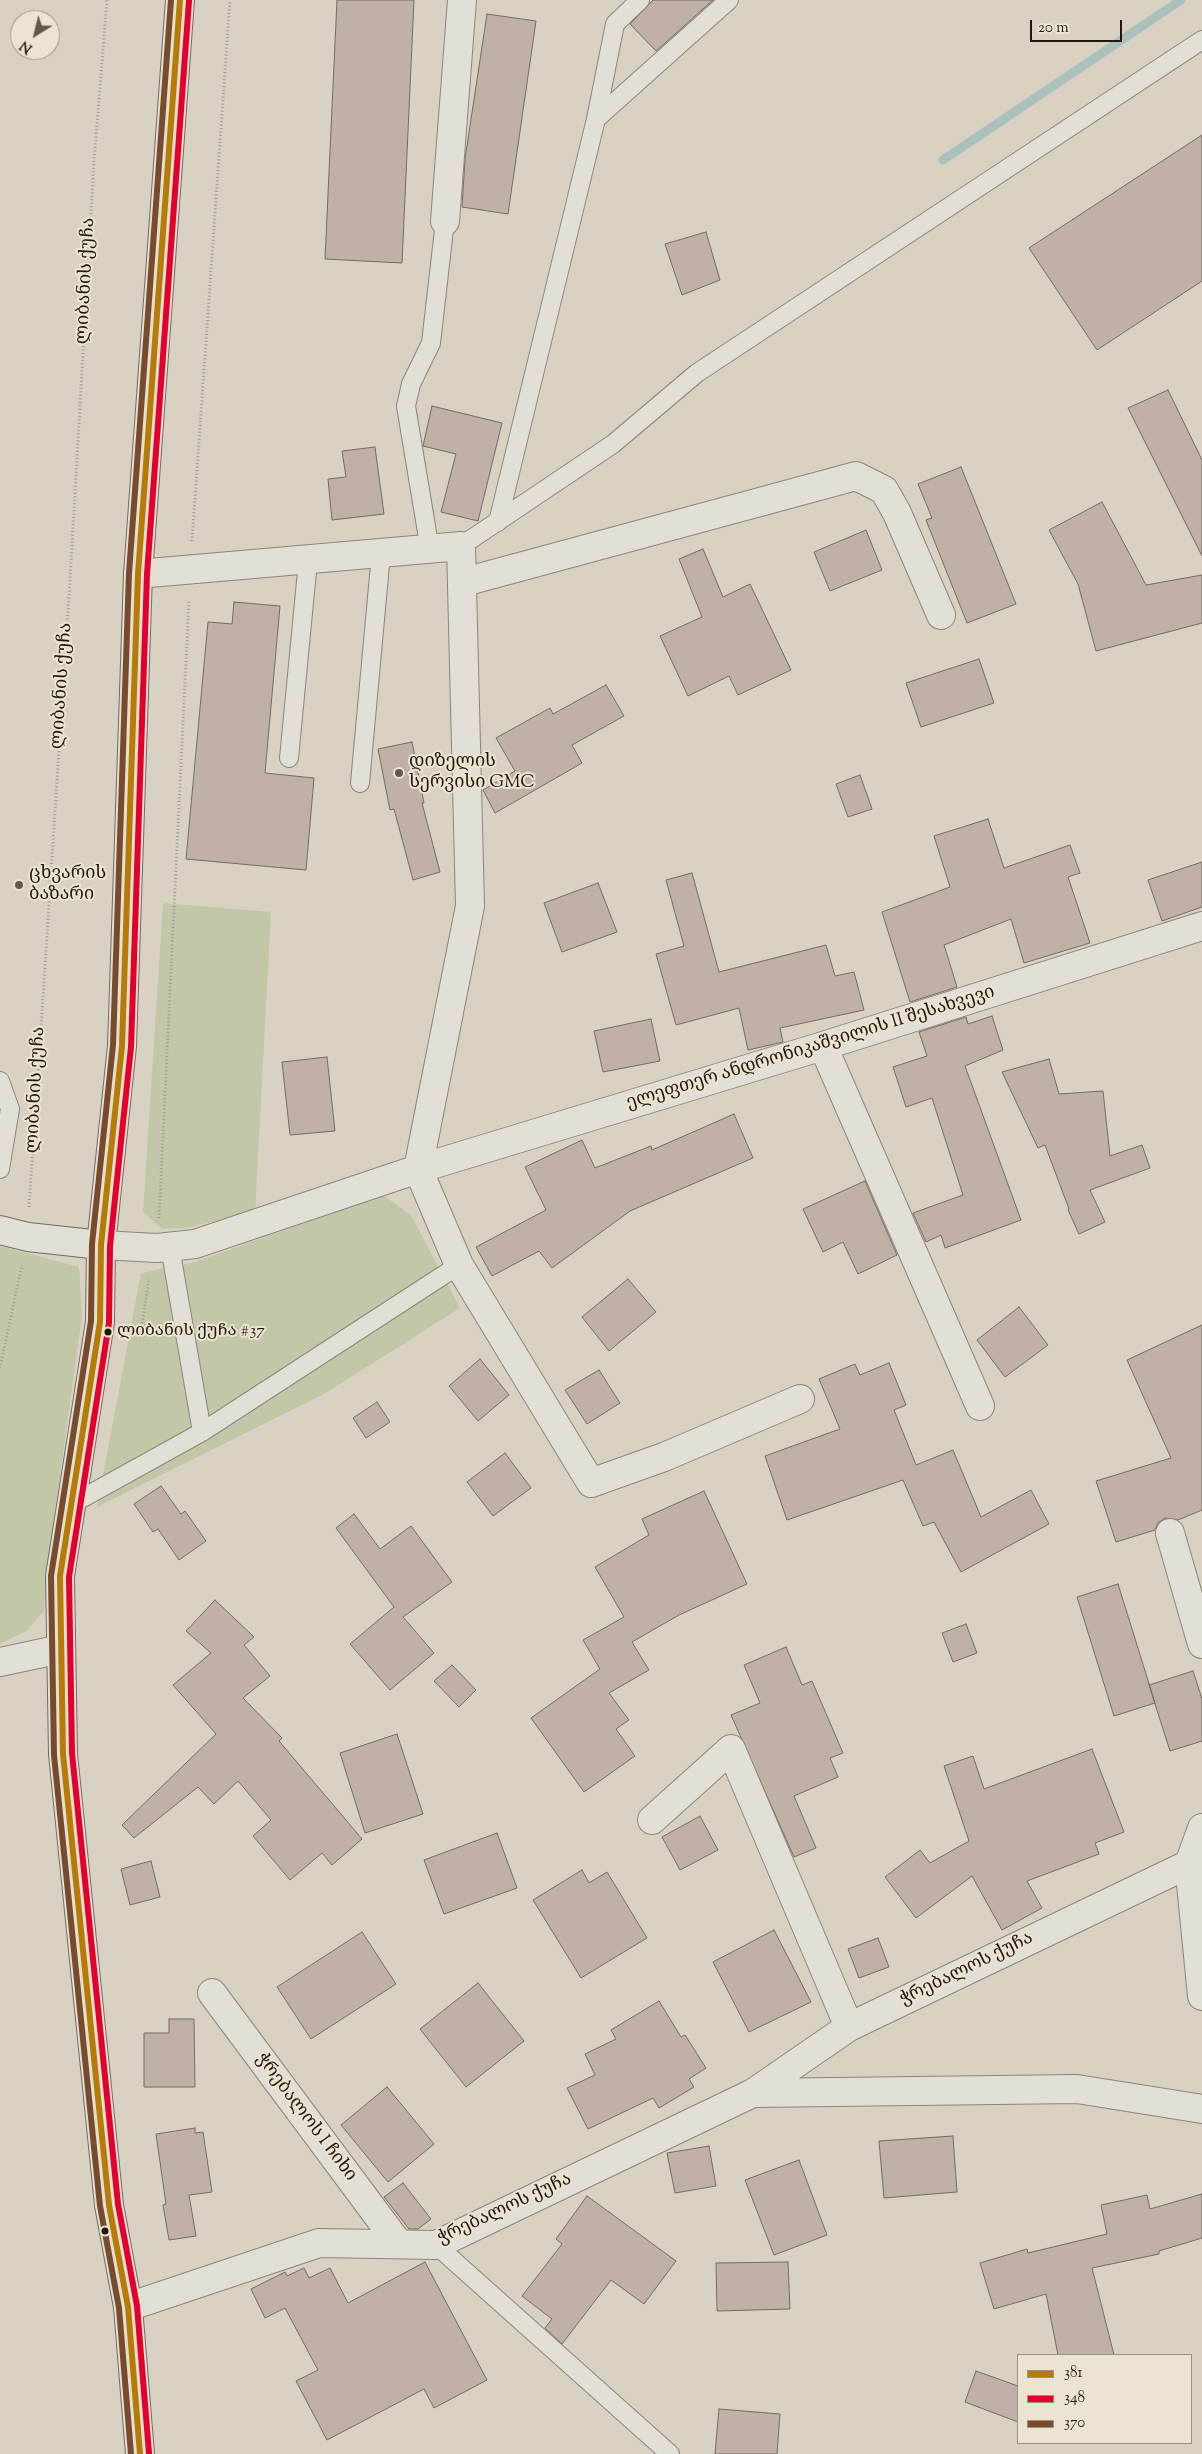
<!DOCTYPE html>
<html>
<head>
<meta charset="utf-8">
<style>
  body { margin:0 }
  #map { position:relative; width:1202px; height:2454px; overflow:hidden; background:#d9d2c3; font-family:"Sorts Mill Goudy",serif }
  canvas { display:block }
  .legend { position:absolute; left:1017px; top:2354px; width:175px; height:90px; box-sizing:border-box; background:#ece4d2; border:1px solid #9c9283; margin:0; padding:6px 9px; list-style:none; font-size:15px; color:#23160d }
  .legend li { display:flex; align-items:center; gap:10px; height:25px }
  .legend b { width:25px; border:1px solid #9c9283 }
  .north { position:absolute; left:10px; top:10px; width:50px; height:50px; box-sizing:border-box; background:#ece4d2; border:1px solid #9c9283; border-radius:50%; rotate:216deg; font-size:14px; font-weight:700; line-height:20px; text-align:center; color:#23160d }
  .north::after { content:''; display:block; margin:auto; width:18px; height:22px; background:#63584d; clip-path:polygon(50% 0,100% 100%,50% 72%,0 100%) }
  .scale { position:absolute; left:1030px; top:20px; width:92px; height:22px; box-sizing:border-box; border:2px solid #23160d; border-top:0; padding-left:6px; font-size:15px; line-height:18px; white-space:nowrap; color:#23160d; -webkit-text-stroke:4px #ece4d2; paint-order:stroke }
</style>
</head>
<body>
<div id="map">
<canvas width="1202" height="2454"></canvas>
<ul class="legend">
<li><b style="height:6px;background:#b77b04"></b>381</li>
<li><b style="height:6px;background:#e4002b"></b>348</li>
<li><b style="height:6px;background:#7a4b2a"></b>370</li>
</ul>
<div class="north">N</div>
<div class="scale">20 m</div>
</div>
<script>
const c = document.querySelector('canvas').getContext('2d');
c.lineJoin = 'round';
function fill(path, color) {
  c.fillStyle = color;
  c.fill(path, 'evenodd');
}
function poly(rows) {
  const path = new Path2D();
  for (const r of rows) {
    path.moveTo(r[0], r[1]);
    for (let i = 2; i < r.length; i += 2) path.lineTo(r[i], r[i + 1]);
  }
  return path;
}
function trace(path, color, width, dash) {
  c.strokeStyle = color;
  c.lineWidth = width;
  c.lineCap = dash ? 'butt' : 'round';
  c.setLineDash(dash || []);
  c.stroke(path);
}
function label(font, color, halo, rows, align = 'center') {
  c.font = font + ' "Sorts Mill Goudy","Noto Serif Georgian",serif';
  c.lineWidth = 4;
  c.setLineDash([]);
  c.textBaseline = 'middle';
  c.strokeStyle = halo;
  c.fillStyle = color;
  for (const [text, x, y, turn = 0] of rows) {
    c.save();
    c.translate(x, y);
    c.rotate((+turn || 0) * Math.PI / 180);
    c.textAlign = isNaN(turn) ? turn : align;
    if (halo) c.strokeText(text, 0, 0);
    c.fillText(text, 0, 0);
    c.restore();
  }
}
const green = poly([
  [163,903,271,912,255,1212,185,1228,162,1229,143,1212],
  [383,1195,411,1215,460,1308,324,1394,97,1507,141,1273,195,1262],
  [0,1246,79,1267,82,1316,47,1569,44,1611,26,1631,0,1644]
]);
const stream = poly([
  [943,160,1181,0]
]);
const building = poly([
  [337,0,414,0,402,263,325,259,337,0],
  [653,0,713,0,656,51,630,24,653,0],
  [487,14,536,21,508,214,462,207,465,159,487,14],
  [1202,135,1202,281,1097,350,1029,248,1202,135],
  [706,232,720,280,682,295,665,244,706,232],
  [1168,390,1202,460,1202,556,1128,408,1168,390],
  [432,406,502,423,478,521,441,512,456,454,423,446,432,406],
  [375,447,384,514,332,520,328,479,346,477,342,451,375,447],
  [961,467,1016,604,967,623,926,520,932,518,918,484,961,467],
  [1102,502,1146,585,1202,575,1202,623,1096,651,1078,584,1049,530,1102,502],
  [866,530,882,570,830,591,814,552,866,530],
  [703,549,723,597,750,584,791,670,738,695,729,676,688,696,660,636,702,617,679,559,703,549],
  [234,602,280,606,265,773,314,778,306,870,186,859,208,622,232,624,234,602],
  [979,659,994,703,921,727,906,683,979,659],
  [606,685,624,716,572,745,582,763,495,813,483,790,515,771,496,738,550,708,553,714,606,685],
  [412,742,424,803,422,803,440,872,413,880,394,809,390,810,378,749,412,742],
  [860,775,872,809,848,817,836,784,860,775],
  [988,819,1004,868,1070,845,1080,873,1068,877,1090,943,1024,963,1011,919,944,945,957,987,910,1002,882,912,950,887,934,836,988,819],
  [1202,862,1202,907,1162,921,1148,880,1202,862],
  [692,873,719,972,826,945,835,976,854,972,864,1010,780,1028,783,1042,748,1050,739,1008,676,1025,656,954,684,946,666,880,692,873],
  [598,883,617,932,562,952,544,903,598,883],
  [992,1016,1003,1050,965,1066,1021,1220,945,1248,941,1235,926,1242,913,1213,963,1195,932,1098,906,1107,893,1067,927,1056,919,1032,966,1017,968,1024,992,1016],
  [651,1019,660,1061,603,1072,594,1031,651,1019],
  [327,1057,335,1131,290,1135,282,1062,327,1057],
  [1049,1059,1059,1094,1103,1091,1110,1156,1142,1145,1150,1168,1090,1190,1105,1222,1079,1234,1068,1210,1069,1209,1045,1145,1038,1148,1002,1072,1049,1059],
  [734,1114,753,1158,630,1211,552,1268,539,1251,492,1276,476,1247,546,1210,525,1167,582,1140,595,1168,651,1146,652,1150,734,1114],
  [865,1181,897,1255,858,1274,843,1242,823,1252,803,1209,865,1181],
  [628,1279,656,1312,609,1351,582,1317,628,1279],
  [1019,1307,1048,1345,1005,1377,977,1340,1019,1307],
  [1202,1325,1202,1510,1178,1520,1165,1518,1158,1523,1155,1530,1116,1542,1096,1481,1171,1458,1127,1360,1202,1325],
  [480,1359,509,1395,478,1421,449,1386,480,1359],
  [889,1363,906,1405,894,1410,916,1465,953,1450,981,1517,1031,1490,1049,1524,961,1572,934,1522,923,1526,903,1480,787,1520,765,1456,840,1429,819,1379,855,1364,860,1375,889,1363],
  [599,1370,620,1403,587,1424,565,1390,599,1370],
  [377,1402,390,1422,366,1438,353,1418,377,1402],
  [505,1453,531,1488,493,1516,467,1482,505,1453],
  [161,1486,181,1514,185,1511,206,1541,179,1560,158,1529,153,1532,134,1504,161,1486],
  [704,1491,747,1584,679,1615,632,1642,649,1670,609,1693,629,1720,616,1729,635,1756,584,1792,531,1718,600,1669,583,1640,624,1617,595,1567,649,1535,642,1519,704,1491],
  [354,1514,380,1549,411,1526,452,1582,403,1617,434,1653,390,1690,350,1644,394,1607,336,1528,354,1514],
  [1118,1584,1155,1703,1114,1716,1077,1597,1118,1584],
  [215,1600,254,1637,244,1645,270,1676,243,1698,282,1738,279,1741,362,1839,332,1865,322,1853,290,1880,253,1836,271,1820,238,1781,214,1804,198,1787,134,1838,122,1825,216,1734,173,1685,211,1653,186,1631,215,1600],
  [966,1624,977,1653,953,1662,942,1633,966,1624],
  [786,1647,802,1685,812,1681,843,1753,830,1758,838,1777,794,1796,816,1848,794,1857,731,1715,760,1703,744,1665,786,1647],
  [452,1665,476,1690,459,1707,434,1681,452,1665],
  [1193,1671,1202,1699,1202,1741,1170,1751,1149,1685,1193,1671],
  [397,1734,423,1814,365,1833,340,1753,397,1734],
  [1092,1749,1124,1832,1095,1843,1099,1854,1027,1881,1042,1908,1002,1930,972,1876,916,1918,885,1877,920,1850,930,1863,969,1841,944,1766,973,1756,984,1789,1092,1749],
  [700,1816,718,1850,680,1870,662,1837,700,1816],
  [497,1833,517,1888,444,1914,424,1860,497,1833],
  [151,1861,160,1897,130,1905,121,1869,151,1861],
  [582,1870,589,1883,607,1872,647,1938,581,1978,533,1900,582,1870],
  [774,1930,811,2002,749,2032,713,1962,774,1930],
  [362,1932,396,1984,311,2039,277,1987,362,1932],
  [878,1938,889,1967,859,1978,848,1949,878,1938],
  [478,1983,524,2041,466,2087,420,2029,478,1983],
  [659,2001,681,2037,685,2035,706,2068,689,2079,694,2087,659,2108,653,2098,588,2129,567,2088,595,2075,585,2054,616,2039,611,2030,659,2001],
  [169,2019,194,2019,195,2087,144,2087,144,2033,169,2033,169,2019],
  [387,2087,434,2144,388,2182,341,2125,387,2087],
  [195,2128,195,2133,203,2132,212,2192,189,2195,196,2236,169,2240,163,2205,166,2204,156,2134,195,2128],
  [953,2136,957,2192,884,2198,879,2141,953,2136],
  [709,2146,716,2186,675,2193,667,2153,709,2146],
  [799,2160,827,2235,774,2255,745,2180,799,2160],
  [403,2183,431,2219,418,2229,409,2229,384,2197,403,2183],
  [1202,2194,1202,2238,1159,2251,1159,2254,1092,2268,1114,2355,1058,2355,1046,2294,994,2309,980,2263,1027,2249,1028,2253,1107,2234,1101,2205,1147,2195,1150,2209,1202,2194],
  [587,2196,676,2261,644,2304,611,2280,562,2344,545,2328,552,2319,522,2296,562,2244,556,2239,587,2196],
  [425,2262,487,2380,434,2408,424,2389,327,2440,296,2381,318,2370,285,2308,265,2318,251,2289,285,2272,287,2276,304,2268,309,2278,330,2268,348,2303,425,2262],
  [788,2262,790,2309,717,2311,716,2263,788,2262],
  [976,2371,1018,2386,1018,2422,965,2402,976,2371],
  [719,2409,780,2414,777,2454,715,2454,719,2409]
]);
const path = poly([
  [192,541,230,0],
  [36,1105,70,580,94,161,107,0],
  [29,1207,34,1128],
  [159,1218,189,600],
  [140,1337,149,1278],
  [0,1368,22,1265]
]);
const lane = poly([
  [596,119,615,24,640,0],
  [498,522,596,119,729,0],
  [461,546,613,444,697,373,1202,40],
  [430,550,406,406,411,384,431,343,445,221],
  [289,758,308,561],
  [360,783,381,554],
  [0,1081,10,1109,0,1169],
  [170,1247,202,1432],
  [72,1504,202,1432,459,1265],
  [436,2245,670,2454]
]);
const street = poly([
  [445,221,462,0],
  [138,574,461,546,470,906,418,1169,459,1265,591,1483,664,1457,800,1399],
  [464,582,856,476,884,490,897,513,941,615],
  [823,1046,980,1406],
  [101,1245,157,1248,195,1244,418,1169,823,1046,1202,926],
  [1170,1533,1202,1644],
  [0,1662,61,1649],
  [652,1820,731,1749,849,2027],
  [1202,1828,1189,1864,1202,1996],
  [212,1993,398,2243],
  [753,2093,849,2027,1189,1864],
  [128,2307,319,2243,436,2245,753,2093,1077,2089,1202,2109]
]);
const secondary = poly([
  [0,1230,28,1237,101,1245],
  [140,2454,128,2307,109,2205,63,1754,60,1576,100,1322,101,1245,122,1046,138,574,180,0]
]);
const bus1 = poly([
  [140,2454,128,2307,109,2205,63,1754,60,1576,100,1322,101,1245,122,1046,138,574,180,0]
]);
const bus2 = poly([
  [149,2453,137,2306,118,2204,72,1753,69,1577,109,1323,110,1246,131,1047,147,574,189,1]
]);
const bus3 = poly([
  [131,2454,119,2308,100,2206,54,1755,51,1576,91,1321,92,1244,113,1045,129,573,171,0]
]);
const markers = [
  [399,773,5,"#63584d"],
  [19,885,5,"#63584d"],
  [108,1332,4.5,"#23160d"],
  [105,2231,4.5,"#23160d"]
];
const busNames = [
  ["ლიბანის ქუჩა #37",117,1332]
];
const streetNames = [
  ["ლიბანის ქუჩა",87,281,-87],
  ["ლიბანის ქუჩა",63,686,-86],
  ["ელეფთერ ანდრონიკაშვილის II შესახვევი",811,1049,-17],
  ["ლიბანის ქუჩა",37,1090,-87],
  ["ჭრებალოს ქუჩა",967,1970,-26],
  ["ჭრებალოს I ჩიხი",305,2118,53],
  ["ჭრებალოს ქუჩა",505,2210,-25]
];
const poiNames = [
  ["დიზელის",409,763],
  ["სერვისი GMC",409,784],
  ["ცხვარის",29,875],
  ["ბაზარი",29,896]
];
fill(green, '#c2c7a8');
trace(stream, '#abbfbb', 9);
fill(building, '#c1b0a5');
trace(building, '#716b63', 1);
trace(lane, '#8a857c', 20);
trace(street, '#8a857c', 30);
trace(secondary, '#716b63', 30);
trace(path, '#9e9a93', 3, [1, 2.5]);
trace(lane, '#e2dfd7', 18);
trace(street, '#e2dfd7', 28);
trace(secondary, '#e2dfd7', 28);
trace(bus1, '#b77b04', 6);
trace(bus2, '#e4002b', 6);
trace(bus3, '#7a4b2a', 6);
for (const [x, y, r, color] of markers) {
  const dot = new Path2D();
  dot.arc(x, y, r, 0, 2 * Math.PI);
  c.fillStyle = color;
  c.fill(dot);
  trace(dot, '#ece4d2', 2);
}
label('17px', '#23160d', '#ece4d2', busNames, 'left');
label('18px', '#23160d', '#ece4d2', streetNames);
label('18px', '#23160d', '#ece4d2', poiNames, 'left');
</script>
</body>
</html>
